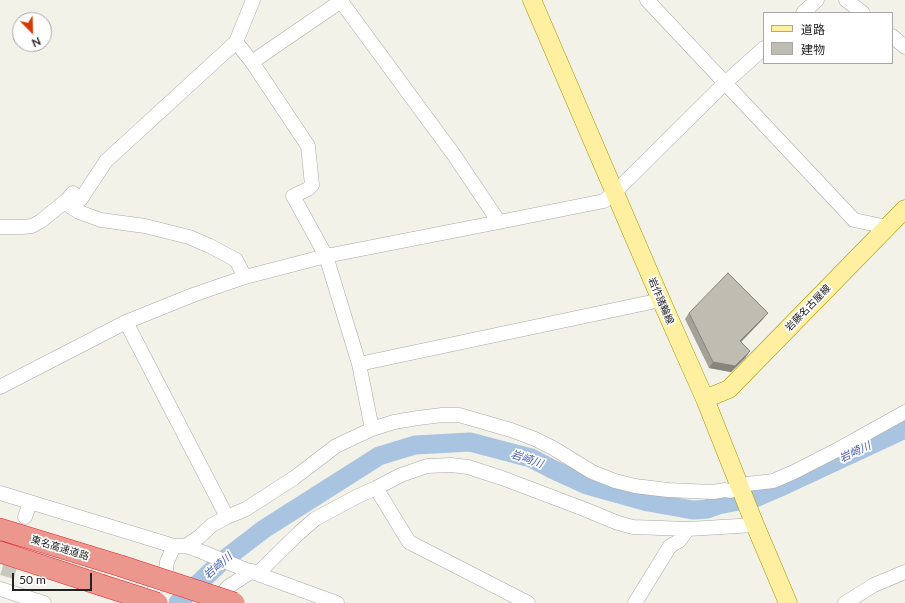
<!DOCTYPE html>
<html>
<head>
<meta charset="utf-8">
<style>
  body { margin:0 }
  #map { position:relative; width:905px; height:603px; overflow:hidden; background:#f2f2e8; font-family:Lato,"Noto Sans JP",sans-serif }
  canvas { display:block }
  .legend { position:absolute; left:763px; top:12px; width:130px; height:52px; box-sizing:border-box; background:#fff; border:1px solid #a7a7a7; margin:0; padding:5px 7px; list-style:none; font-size:12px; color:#222 }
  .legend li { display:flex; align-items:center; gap:8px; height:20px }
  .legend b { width:20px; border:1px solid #a7a7a7 }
  .north { position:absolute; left:12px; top:12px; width:40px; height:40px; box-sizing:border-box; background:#fff; border:1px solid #a7a7a7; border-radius:50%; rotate:157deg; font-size:11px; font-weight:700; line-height:16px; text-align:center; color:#222 }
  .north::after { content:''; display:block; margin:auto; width:14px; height:18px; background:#d43b00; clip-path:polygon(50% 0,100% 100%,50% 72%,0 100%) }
  .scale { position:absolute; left:12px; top:573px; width:80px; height:18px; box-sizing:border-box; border:2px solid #222; border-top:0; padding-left:5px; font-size:12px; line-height:14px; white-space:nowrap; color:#222; -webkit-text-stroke:3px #fff; paint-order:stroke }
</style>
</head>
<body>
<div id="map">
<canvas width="905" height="603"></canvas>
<ul class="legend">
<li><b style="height:5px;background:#fff0a1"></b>道路</li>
<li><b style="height:11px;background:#bfbcb1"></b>建物</li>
</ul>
<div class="north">N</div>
<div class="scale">50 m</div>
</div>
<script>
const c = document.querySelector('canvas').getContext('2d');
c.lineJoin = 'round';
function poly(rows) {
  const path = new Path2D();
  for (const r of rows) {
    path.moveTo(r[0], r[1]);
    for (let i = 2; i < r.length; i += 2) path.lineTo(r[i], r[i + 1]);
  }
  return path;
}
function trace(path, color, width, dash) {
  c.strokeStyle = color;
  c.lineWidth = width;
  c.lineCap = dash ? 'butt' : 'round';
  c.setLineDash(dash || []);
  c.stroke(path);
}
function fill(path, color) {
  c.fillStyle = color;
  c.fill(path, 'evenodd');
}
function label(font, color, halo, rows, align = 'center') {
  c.font = font + ' Lato,"Noto Sans JP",sans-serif';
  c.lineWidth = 3.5;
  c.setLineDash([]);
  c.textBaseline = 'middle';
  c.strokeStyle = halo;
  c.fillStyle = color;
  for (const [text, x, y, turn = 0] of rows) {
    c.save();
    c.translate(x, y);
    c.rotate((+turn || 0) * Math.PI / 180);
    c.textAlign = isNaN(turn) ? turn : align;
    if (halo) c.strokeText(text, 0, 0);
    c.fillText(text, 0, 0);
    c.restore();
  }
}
const river = poly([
  [178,603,221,562,264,529,379,456,415,445,470,442,531,458,552,469,587,485,648,502,693,510,707,509,718,505,755,498,785,485,905,429]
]);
const minorTunnel = poly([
  [7,577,15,549]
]);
const minor = poly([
  [340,0,454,155,499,222],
  [647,0,854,220,887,227],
  [846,0,863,13],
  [803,13,817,0],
  [892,36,905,47],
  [252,62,341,1],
  [67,200,71,207,79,212,101,220,145,226,189,237,210,246,236,260,245,277],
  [71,207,81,199,106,161,236,42,253,0],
  [0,227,22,227,32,226,41,221,67,200,73,193],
  [126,322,227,517],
  [359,364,661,300],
  [0,387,126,322,193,295,245,277,326,256,499,222,604,201,615,192,725,83,764,48],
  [372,429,394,422,418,418,442,415,459,415,511,430,535,439,553,448,592,472,615,481,635,486,668,490,713,492,725,490,730,491,747,484,773,481,794,472,835,451,905,412],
  [376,488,409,542,528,603],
  [0,493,174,546,186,546,200,551,244,569,337,603],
  [25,517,30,503],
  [186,546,199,537,212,525,227,517,246,509,294,478,336,446,372,429,359,364,326,256,293,196,308,189,312,185,308,146,252,62,236,42],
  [258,573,299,533,315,519,358,496,376,488,401,475,427,466,451,465,468,467,502,478,584,509,618,523,633,527,688,529],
  [0,589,44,603],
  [143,603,151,595,165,576,167,562,174,546],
  [214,603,228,587,252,571],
  [635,603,670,546,679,541,688,529,755,525],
  [845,603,874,585,905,572]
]);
const major = poly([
  [532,0,661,300,705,399,755,525,788,603],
  [705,399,729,389,905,209]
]);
const highway = poly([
  [0,529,121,566],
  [0,552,101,585]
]);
const highwayBridge = poly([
  [121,566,234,603],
  [101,585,157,603]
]);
const wall = poly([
  [689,313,763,319,741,342,746,357,731,372,709,368,685,319]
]);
const shadedWall = poly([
  [768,313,763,319,736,347,740,341],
  [750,351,746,357,731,372,709,368,713,362]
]);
const building = poly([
  [728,273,768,313,740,341,750,351,735,366,713,362,689,313,728,273]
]);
const streetNames = [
  ["岩作諸輪線",661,301,67],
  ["岩藤名古屋線",808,308,-46],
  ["東名高速道路",60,548,17]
];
const waterNames = [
  ["岩崎川",855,452,-25],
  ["岩崎川",527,459,19],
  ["岩崎川",218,566,-41]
];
trace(river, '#a8c4e1', 19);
trace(minorTunnel, '#c8c8c0', 14, [14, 7]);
trace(minor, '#a9a9a9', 15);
trace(major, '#a09700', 19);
trace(highway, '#e32330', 22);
trace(minor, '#fff', 14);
trace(major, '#fff0a1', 18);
trace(highway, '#eb978e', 21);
trace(highwayBridge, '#e32330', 22, []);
trace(highwayBridge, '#eb978e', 21);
fill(wall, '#a4a298');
fill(shadedWall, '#86847c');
fill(building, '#bfbcb1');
trace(building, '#86847c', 1);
label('10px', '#222', '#fff', streetNames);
label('italic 11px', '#4961b7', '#fff', waterNames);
</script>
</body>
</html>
